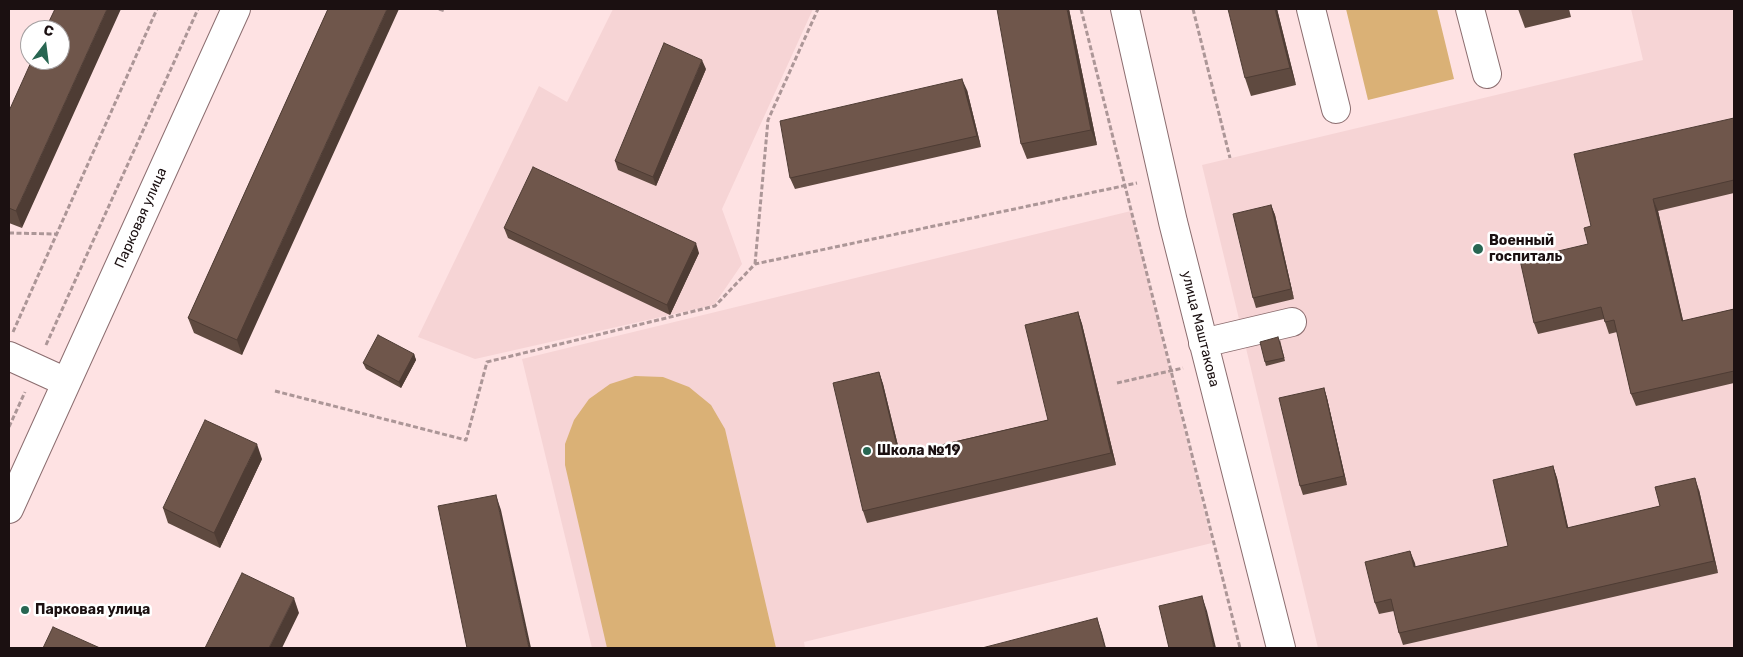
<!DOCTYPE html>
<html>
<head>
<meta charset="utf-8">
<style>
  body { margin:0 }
  #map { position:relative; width:1743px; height:657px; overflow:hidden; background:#fee2e3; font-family:Rubik,sans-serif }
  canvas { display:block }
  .frame { position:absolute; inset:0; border:10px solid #1b1011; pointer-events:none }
  .north { position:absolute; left:20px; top:20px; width:50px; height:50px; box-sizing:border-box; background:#fff; border:1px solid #a49fa0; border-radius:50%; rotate:15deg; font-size:14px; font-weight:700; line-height:20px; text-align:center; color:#1b1011 }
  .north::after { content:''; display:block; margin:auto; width:18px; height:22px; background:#286652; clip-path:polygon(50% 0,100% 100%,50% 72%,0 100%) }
</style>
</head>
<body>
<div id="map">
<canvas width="1743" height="657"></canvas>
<div class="frame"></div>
<div class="north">С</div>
</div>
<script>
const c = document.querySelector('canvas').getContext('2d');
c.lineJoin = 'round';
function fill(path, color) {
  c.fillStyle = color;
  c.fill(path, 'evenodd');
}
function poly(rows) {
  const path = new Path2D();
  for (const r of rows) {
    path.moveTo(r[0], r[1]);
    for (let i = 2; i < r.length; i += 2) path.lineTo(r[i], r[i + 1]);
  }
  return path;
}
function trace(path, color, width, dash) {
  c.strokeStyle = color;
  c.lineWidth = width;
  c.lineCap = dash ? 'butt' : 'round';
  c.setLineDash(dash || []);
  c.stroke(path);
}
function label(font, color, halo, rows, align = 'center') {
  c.font = font + ' Rubik,sans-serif';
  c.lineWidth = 5;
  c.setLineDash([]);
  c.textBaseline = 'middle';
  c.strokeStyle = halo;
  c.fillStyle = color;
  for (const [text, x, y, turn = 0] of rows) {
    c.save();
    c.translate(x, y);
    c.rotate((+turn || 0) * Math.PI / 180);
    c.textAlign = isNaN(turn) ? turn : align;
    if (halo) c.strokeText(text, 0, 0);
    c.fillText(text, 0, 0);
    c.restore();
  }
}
const built = poly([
  [613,9,813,9,722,209,742,264,714,305,475,359,418,337,539,86,567,102],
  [1631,9,1734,9,1734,648,1318,648,1202,165,1643,60],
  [1131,211,1212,543,804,642,805,648,592,648,522,359]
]);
const green = poly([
  [1346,9,1437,9,1454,79,1368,100],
  [635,376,663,377,689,387,711,405,725,429,776,648,607,648,565,465,565,444,574,420,589,399,610,384]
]);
const path = poly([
  [439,9,445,11],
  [1081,9,1240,648],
  [1193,9,1230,158],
  [9,233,57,234],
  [755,264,768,120,818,9],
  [13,332,157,9],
  [46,345,198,9],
  [1117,383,1183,368],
  [275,391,466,440,487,362,715,306,755,264,1137,183],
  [9,427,25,392]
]);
const minor = poly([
  [1125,9,1173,222,1281,648],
  [1311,9,1336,109],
  [1470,9,1487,74],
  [1203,343,1292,322],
  [9,356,66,382],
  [9,509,236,9]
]);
const wall = poly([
  [328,9,242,355,194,333,188,318],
  [1069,9,1097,145,1027,159,1021,144],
  [1277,9,1296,85,1251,96,1245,78],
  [1518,9,1569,9,1571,17,1525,28],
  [706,69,656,186,618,170,615,161],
  [967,90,981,147,795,189,790,178],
  [9,111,22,228,9,223],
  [1734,118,1734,193,1658,211,1683,321,1734,309,1734,383,1636,406,1631,394,1617,332,1609,334,1604,319,1538,334,1534,323,1588,244,1591,226],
  [1271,205,1275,215,1294,299,1256,308,1253,298],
  [504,228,699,253,670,315,508,238],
  [1078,312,1082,324,1116,465,867,523,863,511,879,372,883,384,900,454,1048,420],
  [1280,340,1285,361,1266,366,1265,362],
  [414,354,416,360,401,388,366,369,363,363],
  [1324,388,1327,398,1347,485,1303,495,1300,486],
  [262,459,220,548,168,523,163,508],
  [1553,466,1557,478,1568,528,1660,506,1699,490,1718,573,1403,645,1399,633,1394,611,1379,614,1375,603,1410,551,1415,567,1508,546]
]);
const shadedWall = poly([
  [107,9,121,9,22,228,16,211],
  [387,9,399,9,242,355,237,340],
  [1067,9,1069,9,1097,145,1091,130],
  [1275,9,1277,9,1296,85,1290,68],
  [702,60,706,69,656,186,653,177],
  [962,79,967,90,981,147,977,136],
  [1653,199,1658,211,1686,333,1682,321],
  [1271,205,1275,215,1294,299,1291,289],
  [696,243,699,253,670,315,667,305],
  [1078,312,1082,324,1116,465,1111,453],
  [414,354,416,360,401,388,399,382],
  [879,372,883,384,903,466,899,455],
  [1324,388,1327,398,1347,485,1344,476],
  [257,444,262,459,220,548,214,533],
  [1553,466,1557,478,1571,540,1567,528],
  [1695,478,1699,490,1718,573,1714,561],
  [496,495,501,510,531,648,529,648],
  [1410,551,1415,563,1418,579,1414,567],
  [1202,596,1207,611,1216,648,1214,648],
  [294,598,299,613,282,648,269,648],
  [1097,618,1102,633,1106,648,1105,648]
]);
const building = poly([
  [55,9,107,9,16,211,9,208,9,111,32,60,60,60,60,30,45,30,55,9],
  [328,9,387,9,237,340,188,318,328,9],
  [997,9,1067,9,1091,130,1021,144,997,9],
  [1228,9,1275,9,1290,68,1245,78,1228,9],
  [664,43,702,60,653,177,615,161,664,43],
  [962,79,977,136,790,178,780,121,962,79],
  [1734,118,1734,180,1653,199,1682,321,1734,309,1734,371,1631,394,1614,320,1605,322,1601,307,1534,323,1520,260,1588,244,1584,228,1591,226,1574,154,1734,118],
  [533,167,696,243,667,305,504,228,533,167],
  [1271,205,1291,289,1253,298,1233,214,1271,205],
  [1078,312,1111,453,863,511,833,383,879,372,899,455,1048,420,1025,325,1078,312],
  [378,335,414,354,399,382,363,363,378,335],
  [1278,337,1284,358,1265,362,1260,342,1278,337],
  [1324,388,1344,476,1300,486,1279,398,1324,388],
  [205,420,257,444,214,533,163,508,205,420],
  [1553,466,1567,528,1660,506,1655,487,1695,478,1714,561,1399,633,1391,599,1375,603,1365,562,1410,551,1414,567,1508,546,1493,480,1553,466],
  [496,495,529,648,467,648,438,506,496,495],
  [242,573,294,598,269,648,205,648,242,573],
  [1202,596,1214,648,1169,648,1159,606,1202,596],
  [1097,618,1105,648,982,648,1097,618],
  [53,627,100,648,43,648,53,627]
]);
const markers = [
  [1478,249,6,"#286652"],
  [867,451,5,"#286652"],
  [25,610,5,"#286652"]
];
const streetNames = [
  ["Парковая улица",141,218,-66],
  ["улица Маштакова",1200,329,76]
];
const poiNames = [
  ["Военный",1489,241],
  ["госпиталь",1489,257],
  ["Школа №19",877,451],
  ["Парковая улица",35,610]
];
fill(built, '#f6d4d5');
fill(green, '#dab176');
trace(minor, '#8b6d6f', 30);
trace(path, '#ac9697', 3, [5, 2.5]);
trace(minor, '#fff', 28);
fill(wall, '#5f4a40');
fill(shadedWall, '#4e3c34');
fill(building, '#6f564b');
trace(building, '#4e3c34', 1);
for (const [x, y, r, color] of markers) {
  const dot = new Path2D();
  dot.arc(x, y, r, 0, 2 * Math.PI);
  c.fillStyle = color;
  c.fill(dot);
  trace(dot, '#fff', 2);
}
label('14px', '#1b1011', '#fff', streetNames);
label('bold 14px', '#1b1011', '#fff', poiNames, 'left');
</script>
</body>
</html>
